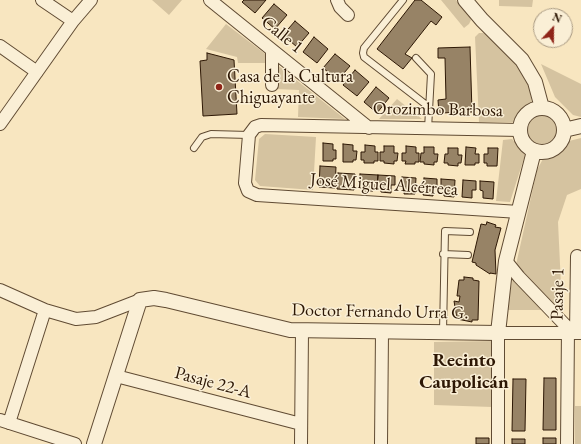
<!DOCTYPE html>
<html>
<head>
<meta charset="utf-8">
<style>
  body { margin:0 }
  #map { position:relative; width:581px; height:444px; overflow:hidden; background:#f8e6c0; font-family:"EB Garamond",serif }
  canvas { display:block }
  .north { position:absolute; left:533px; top:8px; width:40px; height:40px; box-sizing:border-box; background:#faefd6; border:1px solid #a89982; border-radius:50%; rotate:22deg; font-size:11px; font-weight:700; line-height:16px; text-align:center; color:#2d1704 }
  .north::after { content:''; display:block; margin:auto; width:14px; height:18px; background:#8f2418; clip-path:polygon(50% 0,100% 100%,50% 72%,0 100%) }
</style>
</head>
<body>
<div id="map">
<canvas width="581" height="444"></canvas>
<div class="north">N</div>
</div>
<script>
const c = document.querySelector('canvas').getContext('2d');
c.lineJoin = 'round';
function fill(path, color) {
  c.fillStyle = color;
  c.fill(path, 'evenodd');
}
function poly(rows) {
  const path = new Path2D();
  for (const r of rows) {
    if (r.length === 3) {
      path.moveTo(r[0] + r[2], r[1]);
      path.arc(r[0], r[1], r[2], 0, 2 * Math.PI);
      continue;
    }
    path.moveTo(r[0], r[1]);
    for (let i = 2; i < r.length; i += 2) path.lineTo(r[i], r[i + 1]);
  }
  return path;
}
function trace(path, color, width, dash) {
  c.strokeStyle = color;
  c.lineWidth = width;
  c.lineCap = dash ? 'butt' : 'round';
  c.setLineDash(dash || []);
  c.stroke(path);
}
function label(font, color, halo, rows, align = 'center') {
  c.font = font + ' "EB Garamond",serif';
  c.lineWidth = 3;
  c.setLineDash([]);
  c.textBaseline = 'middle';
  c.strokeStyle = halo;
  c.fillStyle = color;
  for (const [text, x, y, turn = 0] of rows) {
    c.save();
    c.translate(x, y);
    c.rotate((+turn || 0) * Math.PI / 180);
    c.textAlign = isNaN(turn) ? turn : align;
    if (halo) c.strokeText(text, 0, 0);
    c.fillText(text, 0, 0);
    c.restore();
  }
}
const green = poly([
  [152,0,182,0,169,15],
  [441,0,456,0,469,16,471,20,469,24,464,28],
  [499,0,533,0,532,7,499,6],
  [226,24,268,56,269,63,238,63,237,57,206,49],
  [479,33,483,33,489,35,511,55,529,85,532,103,514,122,479,122,475,37],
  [275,63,345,119,298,117,299,90,275,89],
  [541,64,581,84,581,117,573,115,555,97],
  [397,99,422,119,379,119],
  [542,130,16],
  [265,134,316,137,313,190,260,186,255,180,259,139],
  [581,138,581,189,567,195,558,222,561,285,558,310,506,310,537,170,544,157,565,142],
  [512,139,525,155,510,202,496,201,503,140],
  [493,341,492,407,434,405,434,342],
  [575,406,581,406,581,444,575,444]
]);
const building = poly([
  [244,0,266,0,255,13,242,2,244,0],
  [415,0,421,0,442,17,436,25,431,21,405,54,412,58,403,69,377,49,415,0],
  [274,4,287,15,275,29,262,18,274,4],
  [295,21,309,33,297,47,283,35,295,21],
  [314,37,328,49,317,63,303,52,314,37],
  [470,47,472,112,439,113,438,100,446,99,445,58,438,58,438,48,470,47],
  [207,53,234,60,237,114,203,116,200,61,207,60,207,53],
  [335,54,350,66,338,80,323,68,335,54],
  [355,70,369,82,357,96,343,85,355,70],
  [376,87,389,98,377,113,364,102,376,87],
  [323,143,333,144,333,150,336,150,336,159,333,159,333,161,323,161,323,143],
  [343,144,353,145,353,151,357,151,356,160,353,160,353,162,343,162,343,144],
  [365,145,375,146,375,152,378,152,378,161,374,161,374,163,364,163,364,160,361,160,361,152,365,152,365,145],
  [384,146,394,146,394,153,398,153,397,161,394,161,394,164,384,163,384,161,380,161,380,152,384,152,384,146],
  [406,146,416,147,416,153,419,153,419,162,415,162,415,164,405,164,406,161,402,161,402,153,406,153,406,146],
  [424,147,434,147,434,154,438,154,437,162,434,162,434,165,424,164,424,162,420,162,421,153,424,153,424,147],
  [466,147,476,148,475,154,479,154,479,163,475,163,475,165,465,165,466,147],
  [448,148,458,148,458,155,462,155,461,163,458,163,458,166,448,165,448,163,444,163,445,154,448,154,448,148],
  [488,148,498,148,497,166,487,166,487,163,484,163,484,154,488,154,488,148],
  [320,166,336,167,335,188,319,187,320,166],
  [338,173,355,174,354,190,337,189,338,173],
  [360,174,378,175,377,188,373,188,373,191,363,191,363,183,360,183,360,174],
  [378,175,395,176,395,185,391,185,391,193,381,192,381,188,377,188,378,175],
  [402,177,416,178,415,194,404,194,405,186,401,186,402,177],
  [424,178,437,179,437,188,433,188,433,196,423,195,424,178],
  [441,179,455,180,454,197,444,196,444,189,441,189,441,179],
  [463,180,476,181,476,190,472,190,472,198,462,197,463,180],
  [480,181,494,182,493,199,483,198,483,191,480,190,480,181],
  [487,222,496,225,495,227,501,228,495,250,496,274,490,273,490,274,476,265,476,263,472,262,481,224,486,225,487,222],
  [464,277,473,278,473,280,479,281,478,320,472,320,472,322,457,319,454,301,459,302,460,296,457,296,459,280,464,280,464,277],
  [544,378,556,378,556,430,543,430,544,378],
  [513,379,526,379,525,431,512,431,513,379],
  [476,438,489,438,489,444,476,444,476,438],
  [543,438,556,438,556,444,543,444,543,438],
  [512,439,525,439,525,444,512,444,512,439]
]);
const service = poly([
  [403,0,364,48,363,53,364,57,429,107],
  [416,58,431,74,428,129],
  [194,148,202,137,211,134,249,135],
  [443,254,468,255],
  [443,332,445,231,470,232]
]);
const minor = poly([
  [42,0,73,21],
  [210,0,369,128],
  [337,0,340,7,348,15],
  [0,46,37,72],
  [272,85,272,50],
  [0,124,73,21,91,0],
  [519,212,257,195,248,191,245,183,249,135,255,127,261,125,520,130],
  [506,261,519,277,568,328,567,444],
  [0,290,45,310,76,319,96,317,140,300],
  [576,333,577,256],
  [116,376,301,424],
  [0,420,75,444],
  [9,423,45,310],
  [301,444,302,331],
  [381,444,382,332],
  [498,444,498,333,581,333]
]);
const tertiary = poly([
  [465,0,482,20,522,60,535,82,542,108],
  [542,130,22],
  [564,130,581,126],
  [94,444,140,300,154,298,166,300,290,330,498,333,506,261,534,151]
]);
const markers = [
  [219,87,4,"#8f2418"]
];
const streetNames = [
  ["Calle 1",282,35,39],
  ["Orozimbo Barbosa",438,110,1],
  ["José Miguel Alcérreca",384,185,4],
  ["Pasaje 1",558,294,-89],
  ["Doctor Fernando Urra G.",380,312,1],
  ["Pasaje 22-A",213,383,15]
];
const poiNames = [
  ["Casa de la Cultura",227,77],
  ["Chiguayante",227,98]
];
const neighbourhoodNames = [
  ["Recinto",464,361],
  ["Caupolicán",464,383]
];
fill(green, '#d5c3a0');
fill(building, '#978366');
trace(building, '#2d1704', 1);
trace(service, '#604b33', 8);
trace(minor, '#604b33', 14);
trace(tertiary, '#604b33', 16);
trace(service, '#faefd6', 6);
trace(minor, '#faefd6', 12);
trace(tertiary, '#faefd6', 14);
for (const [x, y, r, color] of markers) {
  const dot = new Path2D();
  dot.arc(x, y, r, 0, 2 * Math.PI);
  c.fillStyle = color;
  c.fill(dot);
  trace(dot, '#faefd6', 1.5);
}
label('18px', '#2d1704', '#faefd6', streetNames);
label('18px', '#2d1704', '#faefd6', poiNames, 'left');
label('bold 19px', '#2d1704', '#faefd6', neighbourhoodNames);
</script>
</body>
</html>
